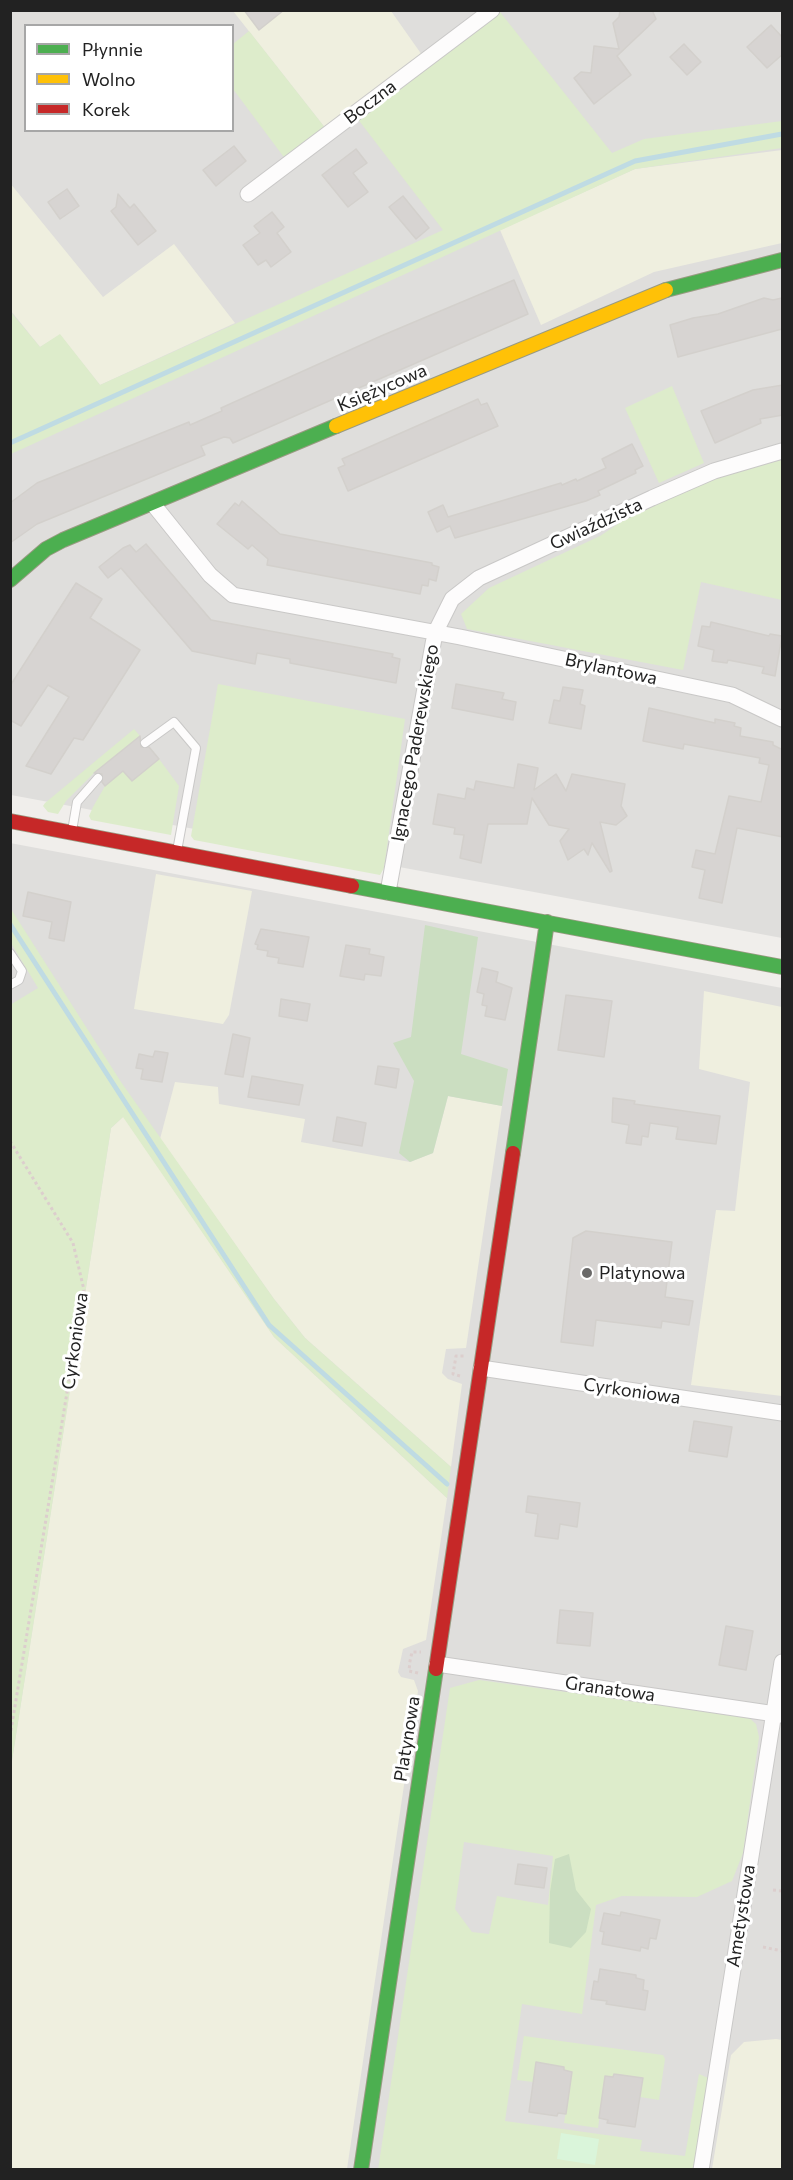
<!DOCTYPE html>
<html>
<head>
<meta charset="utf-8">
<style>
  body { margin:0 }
  #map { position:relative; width:793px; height:2180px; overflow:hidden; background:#f0eeeb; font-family:Commissioner,sans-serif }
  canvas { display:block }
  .frame { position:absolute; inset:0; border:12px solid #222; pointer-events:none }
  .legend { position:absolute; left:24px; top:24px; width:210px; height:108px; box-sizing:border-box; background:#fff; border:2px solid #a7a7a7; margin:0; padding:8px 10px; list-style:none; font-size:18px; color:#222 }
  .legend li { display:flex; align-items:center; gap:12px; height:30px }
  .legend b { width:30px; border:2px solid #a7a7a7 }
</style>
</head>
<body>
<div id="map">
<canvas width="793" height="2180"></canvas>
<div class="frame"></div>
<ul class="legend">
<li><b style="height:8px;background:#4caf50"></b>Płynnie</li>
<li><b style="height:8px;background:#ffc107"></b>Wolno</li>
<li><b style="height:8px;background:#c62828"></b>Korek</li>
</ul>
</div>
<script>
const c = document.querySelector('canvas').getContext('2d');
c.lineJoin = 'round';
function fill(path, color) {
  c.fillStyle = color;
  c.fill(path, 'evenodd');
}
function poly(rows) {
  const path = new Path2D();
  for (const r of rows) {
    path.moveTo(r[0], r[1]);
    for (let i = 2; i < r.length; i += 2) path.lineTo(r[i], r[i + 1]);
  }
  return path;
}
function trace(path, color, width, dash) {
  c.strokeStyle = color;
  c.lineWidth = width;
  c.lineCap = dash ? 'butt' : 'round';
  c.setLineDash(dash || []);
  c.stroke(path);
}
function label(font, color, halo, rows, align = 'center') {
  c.font = font + ' Commissioner,sans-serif';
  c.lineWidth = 6;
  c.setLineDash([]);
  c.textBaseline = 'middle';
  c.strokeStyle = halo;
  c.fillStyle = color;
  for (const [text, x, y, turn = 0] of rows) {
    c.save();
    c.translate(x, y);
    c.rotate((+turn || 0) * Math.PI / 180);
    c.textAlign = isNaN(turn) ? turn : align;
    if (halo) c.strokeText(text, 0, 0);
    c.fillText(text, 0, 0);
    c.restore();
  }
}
const residential = poly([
  [10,11,782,11,782,938,11,795],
  [26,26,232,26,232,130,26,130],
  [10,843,782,988,782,2169,11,2169]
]);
const farmland = poly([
  [233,11,391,11,422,55,326,129],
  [782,150,782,243,654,272,541,325,500,230,635,169],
  [10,183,103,297,174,244,235,323,100,385,60,335,40,347,11,311],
  [156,874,252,891,229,1015,223,1024,134,1009],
  [704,991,782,1007,782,1396,691,1385,716,1210,735,1211,750,1082,699,1069],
  [175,1082,218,1087,219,1104,305,1119,301,1142,410,1162,433,1153,448,1096,502,1106,466,1348,446,1349,442,1373,448,1379,462,1384,451,1467,305,1338,274,1299,160,1139],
  [124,1116,274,1337,447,1498,426,1640,403,1649,398,1672,401,1677,414,1680,418,1691,347,2169,11,2170,11,1767,111,1128],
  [776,2039,782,2040,782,2169,712,2169,731,2055,744,2042]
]);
const grass = poly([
  [500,12,612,153,644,139,782,121,782,148,635,169,11,454,10,311,40,347,60,334,100,385,443,230,357,118],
  [249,31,326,129,286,160,233,89,233,44],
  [672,386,704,463,659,483,625,408],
  [782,460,782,600,701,582,683,670,467,629,461,614,489,588,600,536,636,512,730,473],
  [218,684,405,719,384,868,380,875,194,840,191,836],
  [134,729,140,736,94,773,66,801,58,814,48,812,43,806,45,803],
  [159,759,179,786,171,835,91,820,89,816,93,807,105,786,123,771,132,781],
  [11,909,121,1082,274,1299,305,1338,451,1467,447,1498,274,1337,123,1117,111,1128,11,1767,10,1005,38,988,11,943],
  [479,1680,748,1717,756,1724,759,1737,743,1853,732,1881,697,1897,622,1896,596,1905,582,2014,522,2004,505,2121,642,2140,640,2151,685,2156,699,2074,708,2078,695,2169,378,2170,450,1688],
  [464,1842,553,1856,548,1905,497,1896,489,1934,472,1932,455,1909],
  [524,2036,663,2055,665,2059,659,2100,640,2097,624,2075,614,2074,613,2077,605,2076,598,2128,564,2123,572,2072,564,2070,564,2067,536,2063,533,2082,517,2080]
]);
const forest = poly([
  [425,925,478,937,461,1054,508,1069,502,1106,448,1096,433,1153,410,1162,399,1153,414,1081,393,1043,411,1037],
  [569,1854,576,1890,591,1909,586,1932,571,1948,549,1943,550,1892,555,1859]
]);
const park = poly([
  [561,2133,599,2139,595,2165,557,2159]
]);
const stream = poly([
  [10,443,635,161,782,134],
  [10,924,269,1325,447,1484]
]);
const building = poly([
  [244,10,284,10,259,30,244,10],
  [620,10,652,10,656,19,617,56,631,75,594,104,574,78,581,72,591,73,594,46,619,49,613,23,619,17,620,10],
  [771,25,783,38,783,54,767,68,747,47,771,25],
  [684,44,701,62,687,75,670,57,684,44],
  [234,146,246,161,216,186,203,170,234,146],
  [356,149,367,163,353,173,368,192,348,207,322,175,356,149],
  [67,189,79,206,60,219,48,202,67,189],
  [118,194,130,208,134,204,156,231,138,245,111,211,116,207,118,194],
  [403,196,429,228,416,239,389,207,403,196],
  [272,212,284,227,277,233,291,252,271,267,266,260,258,265,243,245,260,233,254,226,272,212],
  [514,280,528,314,233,443,230,438,224,437,201,446,205,455,37,524,10,543,10,503,37,483,189,422,190,425,215,414,222,411,221,408,381,336,514,280],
  [764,298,773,300,782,298,782,329,678,357,670,325,693,318,718,314,764,298],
  [783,385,783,415,760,419,761,423,715,443,701,411,753,390,783,385],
  [478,399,481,405,487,403,498,426,348,491,338,468,345,465,342,459,478,399],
  [632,444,643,466,635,470,636,473,598,491,600,495,586,501,455,538,450,526,437,532,428,512,443,505,448,517,561,483,562,485,576,479,577,481,606,468,602,459,632,444],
  [242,501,280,534,432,563,432,565,439,567,436,581,429,579,428,586,422,585,420,594,267,565,268,559,252,545,248,549,217,524,235,503,239,506,242,501],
  [146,544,211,620,393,654,392,657,400,659,396,683,290,663,290,659,257,653,255,664,192,651,121,568,108,578,99,567,123,548,130,545,136,552,146,544],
  [76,583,102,599,90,618,140,650,83,740,74,738,51,774,26,766,69,697,48,685,21,726,10,720,10,686,76,583],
  [711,622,769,636,770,634,782,636,775,676,762,673,764,667,728,660,727,663,712,661,714,650,698,646,702,626,710,627,711,622],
  [456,684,504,693,502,699,516,702,513,720,452,708,456,684],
  [563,687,583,690,580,704,585,706,581,729,549,723,554,700,560,701,563,687],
  [649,708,715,723,715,719,735,723,734,726,741,728,740,736,773,742,773,745,783,750,783,837,737,828,722,903,699,898,705,870,692,867,696,850,715,854,729,796,761,802,769,765,759,763,760,758,684,744,683,749,643,741,649,708],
  [140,736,141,747,149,747,159,759,132,781,123,771,105,786,102,782,102,774,94,773,140,736],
  [518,764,538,768,534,790,556,774,566,791,572,774,625,784,621,806,627,816,616,825,600,822,612,871,610,872,592,843,588,855,584,849,568,860,560,841,569,829,549,825,532,798,527,824,488,824,481,863,460,858,464,835,454,834,455,828,433,824,438,794,465,799,467,788,474,790,476,781,514,788,518,764],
  [28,892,71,902,64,941,49,938,52,922,23,916,28,892],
  [261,929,309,937,303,967,278,963,279,958,267,956,268,951,257,949,258,945,255,944,261,929],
  [346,945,370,949,369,954,384,957,381,976,365,974,364,980,340,976,346,945],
  [482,968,498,972,496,982,512,988,505,1020,485,1016,487,1006,482,1005,484,994,477,992,482,968],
  [566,995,612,1001,604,1057,558,1050,566,995],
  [281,999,310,1004,307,1021,279,1016,281,999],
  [233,1034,250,1038,243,1077,225,1074,233,1034],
  [155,1051,168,1053,162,1082,141,1079,143,1069,136,1068,139,1054,153,1057,155,1051],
  [378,1066,399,1069,396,1088,375,1084,378,1066],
  [252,1076,303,1085,299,1105,248,1097,252,1076],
  [613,1098,635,1101,634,1104,720,1116,716,1144,676,1139,678,1127,650,1123,648,1137,642,1136,641,1145,626,1143,629,1125,612,1122,613,1098],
  [337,1117,366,1123,362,1146,333,1141,337,1117],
  [586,1231,672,1242,665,1297,693,1301,689,1325,662,1321,661,1328,596,1320,593,1346,561,1342,573,1238,586,1231],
  [694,1421,732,1427,727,1457,689,1451,694,1421],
  [528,1496,580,1503,577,1527,560,1524,558,1539,535,1536,538,1514,526,1512,528,1496],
  [560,1610,593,1613,590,1646,557,1643,560,1610],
  [726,1626,753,1631,746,1670,719,1665,726,1626],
  [518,1864,547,1868,544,1888,515,1884,518,1864],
  [621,1912,660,1920,656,1939,650,1938,648,1949,641,1947,640,1951,602,1944,604,1932,600,1931,604,1913,620,1916,621,1912],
  [600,1969,636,1975,636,1978,644,1980,643,1990,648,1991,645,2010,606,2004,607,2001,591,1999,594,1981,598,1982,600,1969],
  [536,2062,564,2067,564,2070,572,2072,566,2114,558,2113,557,2116,529,2112,536,2062],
  [614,2074,643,2078,635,2127,607,2123,608,2120,599,2118,605,2076,613,2077,614,2074]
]);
const path = poly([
  [10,1141,73,1243,84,1290,10,1736],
  [460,1376,453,1374,456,1356,465,1356],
  [418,1673,409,1671,410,1661,412,1652,421,1652],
  [773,1890,782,1891],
  [763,1947,782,1951]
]);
const lane = poly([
  [145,743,174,722,196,748,177,851],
  [72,831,77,802,98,778],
  [10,953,22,971,19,980,10,985]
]);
const street = poly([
  [248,194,492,10],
  [153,504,210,575,233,595,460,637,732,695,782,719],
  [388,892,435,633,452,599,479,578,652,498,714,471,782,451],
  [481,1368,782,1413],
  [437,1664,782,1715],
  [701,2170,782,1662]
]);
const fast = poly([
  [666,290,782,260],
  [10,580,46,549,63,540,336,426],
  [352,886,782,967],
  [513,1153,547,922],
  [361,2170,436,1669]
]);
const slow = poly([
  [336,426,666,290]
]);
const jam = poly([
  [10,821,352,886],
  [436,1669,513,1153]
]);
const markers = [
  [587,1273,6,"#6a6968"]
];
const streetNames = [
  ["Boczna",370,102,-37],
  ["Księżycowa",382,388,-23],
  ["Gwiaździsta",596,524,-25],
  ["Brylantowa",611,669,12],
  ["Ignacego Paderewskiego",415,743,-80],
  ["Cyrkoniowa",75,1341,-82],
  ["Cyrkoniowa",632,1391,8],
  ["Granatowa",610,1689,8],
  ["Platynowa",407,1739,-81],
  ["Ametystowa",741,1916,-81]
];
const poiNames = [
  ["Platynowa",599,1273]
];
fill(residential, '#dfdedc');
fill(farmland, '#efefdf');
fill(grass, '#ddeccb');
fill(forest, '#cbdec1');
fill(park, '#daf5da');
trace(stream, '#bfdbe3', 5);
fill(building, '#d7d4d2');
trace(building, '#d3d0cc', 1.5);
trace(lane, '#c9c8c7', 10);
trace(street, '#c9c8c7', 17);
trace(fast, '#999a82', 16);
trace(slow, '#999a82', 16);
trace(jam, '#999a82', 16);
trace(path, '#dccecd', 3, [3, 3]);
trace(lane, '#fdfcfc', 8);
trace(street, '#fdfcfc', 15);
trace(fast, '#4caf50', 14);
trace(slow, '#ffc107', 14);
trace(jam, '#c62828', 14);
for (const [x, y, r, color] of markers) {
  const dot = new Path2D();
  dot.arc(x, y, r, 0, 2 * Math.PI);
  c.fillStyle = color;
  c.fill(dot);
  trace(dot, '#fff', 2);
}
label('18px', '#222', '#fff', streetNames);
label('18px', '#222', '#fff', poiNames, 'left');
</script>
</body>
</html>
